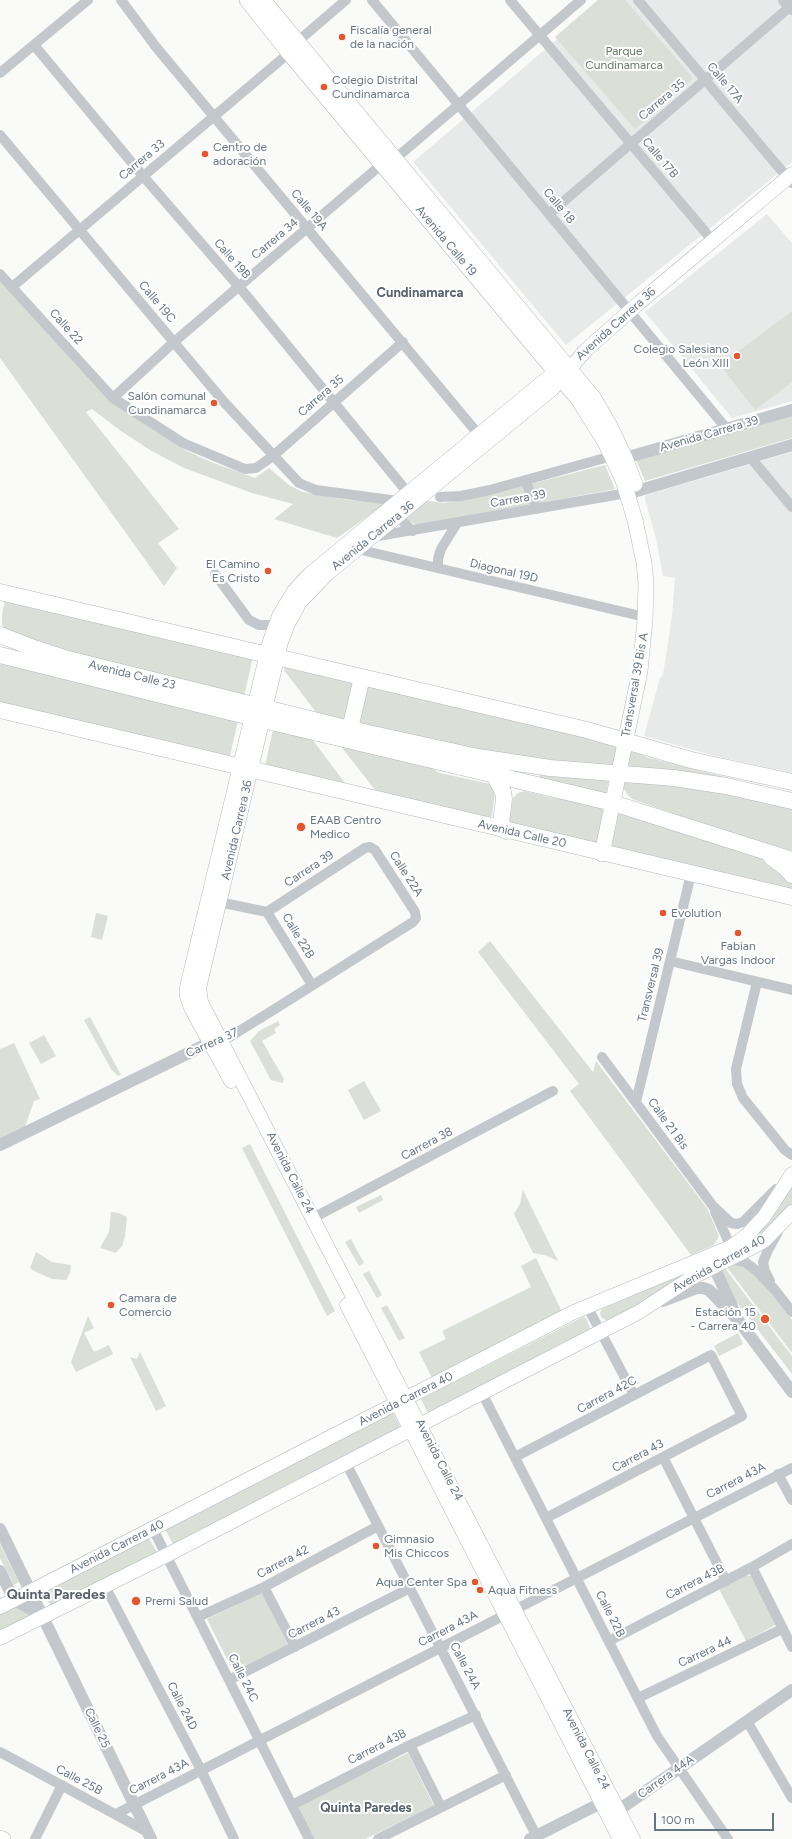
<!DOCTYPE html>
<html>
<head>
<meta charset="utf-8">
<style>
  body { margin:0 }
  #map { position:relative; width:792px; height:1839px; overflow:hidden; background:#fafaf8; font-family:Figtree,sans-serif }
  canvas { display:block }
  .scale { position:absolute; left:654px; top:1813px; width:120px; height:18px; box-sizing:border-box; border:2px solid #657683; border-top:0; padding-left:5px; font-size:12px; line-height:14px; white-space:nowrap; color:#657683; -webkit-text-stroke:3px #fff; paint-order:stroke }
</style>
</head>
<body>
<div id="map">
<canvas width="792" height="1839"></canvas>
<div class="scale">100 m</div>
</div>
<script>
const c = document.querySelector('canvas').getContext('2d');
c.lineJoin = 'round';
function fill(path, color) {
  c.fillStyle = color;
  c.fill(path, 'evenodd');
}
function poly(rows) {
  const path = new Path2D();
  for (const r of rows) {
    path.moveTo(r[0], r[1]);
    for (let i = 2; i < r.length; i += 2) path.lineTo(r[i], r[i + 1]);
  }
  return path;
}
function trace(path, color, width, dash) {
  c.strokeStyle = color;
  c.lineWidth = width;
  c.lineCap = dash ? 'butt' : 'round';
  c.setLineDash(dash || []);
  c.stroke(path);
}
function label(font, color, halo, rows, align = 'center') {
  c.font = font + ' Figtree,sans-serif';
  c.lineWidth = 4;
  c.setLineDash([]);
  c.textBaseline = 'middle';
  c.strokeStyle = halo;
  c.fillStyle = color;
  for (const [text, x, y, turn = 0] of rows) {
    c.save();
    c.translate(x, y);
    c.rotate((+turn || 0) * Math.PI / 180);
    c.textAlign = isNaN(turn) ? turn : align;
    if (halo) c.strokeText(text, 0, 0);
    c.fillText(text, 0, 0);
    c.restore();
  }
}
const built = poly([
  [603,0,792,0,792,162,566,345,413,162],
  [767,214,792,243,792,401,732,418,645,312],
  [792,452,792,773,715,756,644,736,660,678,663,675,672,616,675,578,663,576,656,539,645,499,646,495]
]);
const green = poly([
  [598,0,625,0,693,78,635,129,555,37],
  [0,280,93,383,111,401,187,451,211,462,255,478,269,468,289,485,303,492,349,500,387,503,337,538,274,519,293,504,252,493,184,468,150,450,121,431,92,409,86,412,179,529,158,543,177,568,164,586,0,358],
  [792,311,792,382,755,410,720,365],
  [792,416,792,438,645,481,636,460],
  [605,465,615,489,429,524,415,524,407,520,404,516,422,500,444,503,479,497],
  [5,599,253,656,244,697,53,649,5,629,2,625,2,615],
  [0,663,238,721,229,760,0,705],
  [286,665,354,681,343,721,318,715,284,670],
  [366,684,619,741,613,765,527,759,356,725],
  [273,730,312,739,348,787,265,766],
  [339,744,421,762,440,773,490,784,493,787,495,792,492,815,488,820,379,795],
  [631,749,646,757,737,780,628,766],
  [540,773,609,778,606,794,539,778],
  [622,778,723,792,792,806,792,855,632,799,627,794,623,787],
  [524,791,554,798,566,797,606,808,597,846,509,825,513,798,518,793],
  [619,811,763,858,792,883,792,894,611,850],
  [96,913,108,916,102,940,91,937],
  [490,941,593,1072,596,1061,707,1208,719,1236,714,1245,691,1255,570,1091,579,1084,478,952],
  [90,1017,121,1075,118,1076,111,1069,84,1020],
  [278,1021,280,1025,274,1029,276,1033,262,1041,284,1079,283,1083,271,1080,250,1041,259,1031],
  [44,1035,56,1056,41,1064,29,1043],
  [14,1043,40,1099,34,1101,25,1127,0,1140,0,1049],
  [364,1081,381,1111,364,1120,348,1090],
  [250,1144,335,1311,327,1316,242,1148],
  [792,1185,792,1205,787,1211,765,1233,740,1246],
  [523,1190,558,1261,545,1255,533,1253,514,1214,520,1204],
  [381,1195,383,1200,359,1213,356,1207],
  [111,1212,119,1213,127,1217,125,1236,122,1246,116,1253,100,1248,109,1232],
  [351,1239,364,1263,359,1266,345,1242],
  [36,1252,52,1262,71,1265,70,1273,66,1280,52,1279,34,1271,30,1268],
  [536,1258,562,1312,432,1378,419,1352,446,1339,442,1331,531,1287,521,1266],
  [741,1262,769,1288,792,1320,792,1353,726,1266],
  [724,1267,792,1356,792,1374,728,1291,721,1268],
  [369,1271,382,1295,377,1298,363,1274],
  [683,1274,684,1276,643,1303,607,1321,601,1317,600,1313,602,1309],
  [387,1305,405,1338,399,1341,381,1308],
  [88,1316,94,1328,84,1333,94,1352,109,1345,113,1354,76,1372,71,1362],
  [583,1317,586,1318,591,1331,429,1415,421,1399],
  [738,1333,743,1344,719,1356,714,1346],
  [140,1352,166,1406,156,1411,130,1357,137,1359],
  [393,1413,402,1430,174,1546,165,1529],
  [148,1537,158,1554,51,1607,43,1590],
  [0,1544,19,1582,14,1585,0,1558],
  [746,1575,751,1576,777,1624,746,1641,719,1589],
  [262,1593,289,1647,234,1673,207,1619],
  [15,1606,28,1612,32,1618,0,1634,0,1614],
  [408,1753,434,1806,365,1839,313,1839,298,1806]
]);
const minor = poly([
  [121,0,156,47,479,435],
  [372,0,726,428],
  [510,0,712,240],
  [638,0,792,183],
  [297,42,346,0],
  [34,45,143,176,246,295,408,493],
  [0,73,88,0],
  [0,135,224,402,299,483,316,490,398,501],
  [395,159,581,0],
  [549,214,792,5],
  [0,274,113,398,183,443,245,469,256,468,273,456,403,342],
  [12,287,289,53],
  [113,398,174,342,382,164],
  [750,457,792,507],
  [525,480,537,509],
  [440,497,461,496,490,490,612,456],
  [398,515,404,523,413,531],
  [372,537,627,493],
  [357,549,645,617],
  [438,568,438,559,441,549,457,523],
  [215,574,249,620,259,625,275,625],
  [214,901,267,912,312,985],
  [670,961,792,990],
  [757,982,736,1069,737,1084,743,1098,785,1150,792,1155],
  [221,1040,228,1038,278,1007,413,922,416,918,415,912,375,850,370,847,365,848,267,912],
  [602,1057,713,1206,731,1223,737,1224,743,1222,776,1189],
  [636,1102,691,874],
  [715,1212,731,1247],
  [313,1218,553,1091],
  [731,1259,745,1262,757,1271,775,1290,792,1312],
  [770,1281,765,1271,763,1262,768,1250,778,1232],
  [587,1306,634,1395],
  [482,1393,657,1736,728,1839],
  [515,1457,711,1355,742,1416,546,1518],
  [663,1457,726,1581],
  [346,1463,538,1839],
  [778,1474,792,1500],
  [153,1529,309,1839],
  [752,1567,792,1647],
  [105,1586,201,1770,234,1839],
  [264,1587,295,1647],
  [198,1617,264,1587,378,1526],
  [609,1641,752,1567,792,1544],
  [229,1680,410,1588],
  [638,1698,782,1629],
  [747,1721,792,1798],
  [410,1745,441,1807],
  [0,1752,146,1831],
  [292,1805,410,1745,476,1715],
  [116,1814,792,1468],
  [35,1839,62,1785],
  [378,1839,506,1775]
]);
const tertiary = poly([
  [784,0,792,9],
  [625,458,792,410],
  [637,491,792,445],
  [0,1145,205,1045,218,1041],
  [714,1267,734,1311],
  [663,1301,697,1288,703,1288,709,1290,738,1320,792,1392],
  [0,1529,151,1839],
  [0,1571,14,1600,44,1616],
  [530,1839,597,1805,623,1807,792,1690]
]);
const secondary = poly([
  [231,1081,191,1008,187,996,187,987,270,641,279,616,294,591,310,574,555,372],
  [347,1305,620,1839],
  [0,1607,574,1312,731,1247,746,1236,764,1217,792,1174],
  [0,1638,167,1555,639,1312,691,1278,755,1246,765,1240,792,1212],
  [633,1839,204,1008,201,1002,199,988,281,642,288,624,300,602,328,573,552,389,586,350,640,302,792,174]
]);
const primary = poly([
  [247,0,289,53,578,399,605,442,623,480,635,520,644,563,646,583,645,620,640,671,602,854],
  [263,0,593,397,610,426,625,458,635,484],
  [0,1838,3,1839]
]);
const trunk = poly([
  [0,592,587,730,691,760,792,782],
  [0,635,31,647,68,659,350,729,478,757,550,768,674,778,726,786,792,801],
  [0,655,238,714,613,803,792,860],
  [0,710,792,897],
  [350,729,362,677],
  [494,775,503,792,504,799,501,823,506,831],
  [771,857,786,868,792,875]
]);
const markers = [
  [342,37,4,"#e4572e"],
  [324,87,4,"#e4572e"],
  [205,154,4,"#e4572e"],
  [737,356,4,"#e4572e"],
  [214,403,4,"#e4572e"],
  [268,571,4,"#e4572e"],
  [301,827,5,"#e4572e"],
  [663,913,4,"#e4572e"],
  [738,933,4,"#e4572e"],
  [111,1305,4,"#e4572e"],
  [765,1319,5,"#e4572e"],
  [376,1546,4,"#e4572e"],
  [475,1582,4,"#e4572e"],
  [480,1590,4,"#e4572e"],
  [136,1601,5,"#e4572e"]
];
const poiNames = [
  ["Fiscalía general",350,30],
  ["de la nación",350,44],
  ["Colegio Distrital",332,80],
  ["Cundinamarca",332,94],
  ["Centro de",213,147],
  ["adoración",213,161],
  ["Colegio Salesiano",729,349,"right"],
  ["León XIII",729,363,"right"],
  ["Salón comunal",206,396,"right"],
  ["Cundinamarca",206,410,"right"],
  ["El Camino",260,564,"right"],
  ["Es Cristo",260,578,"right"],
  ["EAAB Centro",310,820],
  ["Medico",310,834],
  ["Evolution",671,913],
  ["Fabian",738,946,"center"],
  ["Vargas Indoor",738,960,"center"],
  ["Camara de",119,1298],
  ["Comercio",119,1312],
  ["Estación 15",756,1312,"right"],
  ["- Carrera 40",756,1326,"right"],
  ["Gimnasio",384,1539],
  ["Mis Chiccos",384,1553],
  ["Aqua Center Spa",467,1582,"right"],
  ["Aqua Fitness",488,1590],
  ["Premi Salud",145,1601]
];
const parkNames = [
  ["Parque",624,51],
  ["Cundinamarca",624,65]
];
const streetNames = [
  ["Calle 17A",725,83,50],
  ["Carrera 35",662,100,-40],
  ["Calle 17B",660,158,50],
  ["Carrera 33",142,160,-40],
  ["Calle 18",559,206,50],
  ["Calle 19A",309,210,50],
  ["Carrera 34",275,239,-40],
  ["Avenida Calle 19",446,241,50],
  ["Calle 19B",232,259,49],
  ["Calle 19C",157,302,50],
  ["Avenida Carrera 36",616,324,-42],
  ["Calle 22",66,327,48],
  ["Carrera 35",321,396,-41],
  ["Avenida Carrera 39",709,434,-16],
  ["Carrera 39",518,499,-10],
  ["Avenida Carrera 36",373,536,-39],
  ["Diagonal 19D",504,571,13],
  ["Avenida Calle 23",132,675,14],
  ["Transversal 39 Bis A",635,685,-80],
  ["Avenida Carrera 36",237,830,-77],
  ["Avenida Calle 20",522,834,13],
  ["Carrera 39",309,869,-33],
  ["Calle 22A",406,874,57],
  ["Calle 22B",298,936,59],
  ["Transversal 39",651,985,-76],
  ["Carrera 37",212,1043,-24],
  ["Calle 21 Bis",668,1124,54],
  ["Carrera 38",427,1144,-28],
  ["Avenida Calle 24",290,1173,63],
  ["Avenida Carrera 40",719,1264,-29],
  ["Carrera 42C",607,1395,-28],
  ["Avenida Carrera 40",406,1399,-27],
  ["Carrera 43",638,1456,-28],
  ["Avenida Calle 24",439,1460,63],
  ["Carrera 43A",736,1481,-27],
  ["Avenida Carrera 40",117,1547,-27],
  ["Carrera 42",283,1562,-28],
  ["Carrera 43B",695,1582,-27],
  ["Calle 22B",610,1614,63],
  ["Carrera 43",314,1623,-27],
  ["Carrera 43A",448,1629,-27],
  ["Carrera 44",705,1652,-25],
  ["Calle 24A",465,1666,62],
  ["Calle 24C",243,1678,63],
  ["Calle 24D",182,1706,63],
  ["Calle 25",97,1728,64],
  ["Carrera 43B",377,1747,-27],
  ["Avenida Calle 24",586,1749,63],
  ["Carrera 43A",159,1777,-27],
  ["Carrera 44A",666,1777,-35],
  ["Calle 25B",79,1780,28]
];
const neighbourhoodNames = [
  ["Cundinamarca",420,293],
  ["Quinta Paredes",366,1808]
];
const quarterNames = [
  ["Quinta Paredes",56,1595]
];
fill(built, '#e8e9e9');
fill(green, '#dadfd7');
trace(secondary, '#b3babf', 15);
trace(primary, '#b5babe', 16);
trace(trunk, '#b4b9bd', 17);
trace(minor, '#c3c8cc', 10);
trace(tertiary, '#c3c8cc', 12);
trace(secondary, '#fff', 14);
trace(primary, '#fff', 15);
trace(trunk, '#fff', 16);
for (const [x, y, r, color] of markers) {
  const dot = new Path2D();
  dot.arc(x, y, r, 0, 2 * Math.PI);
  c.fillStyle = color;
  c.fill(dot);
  trace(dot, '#fff', 1.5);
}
label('12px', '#657683', '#fff', poiNames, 'left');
label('12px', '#687a64', '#fff', parkNames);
label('12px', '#657683', '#fff', streetNames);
label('bold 13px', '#57646e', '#fff', neighbourhoodNames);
label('bold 14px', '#57646e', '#fff', quarterNames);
</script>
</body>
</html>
